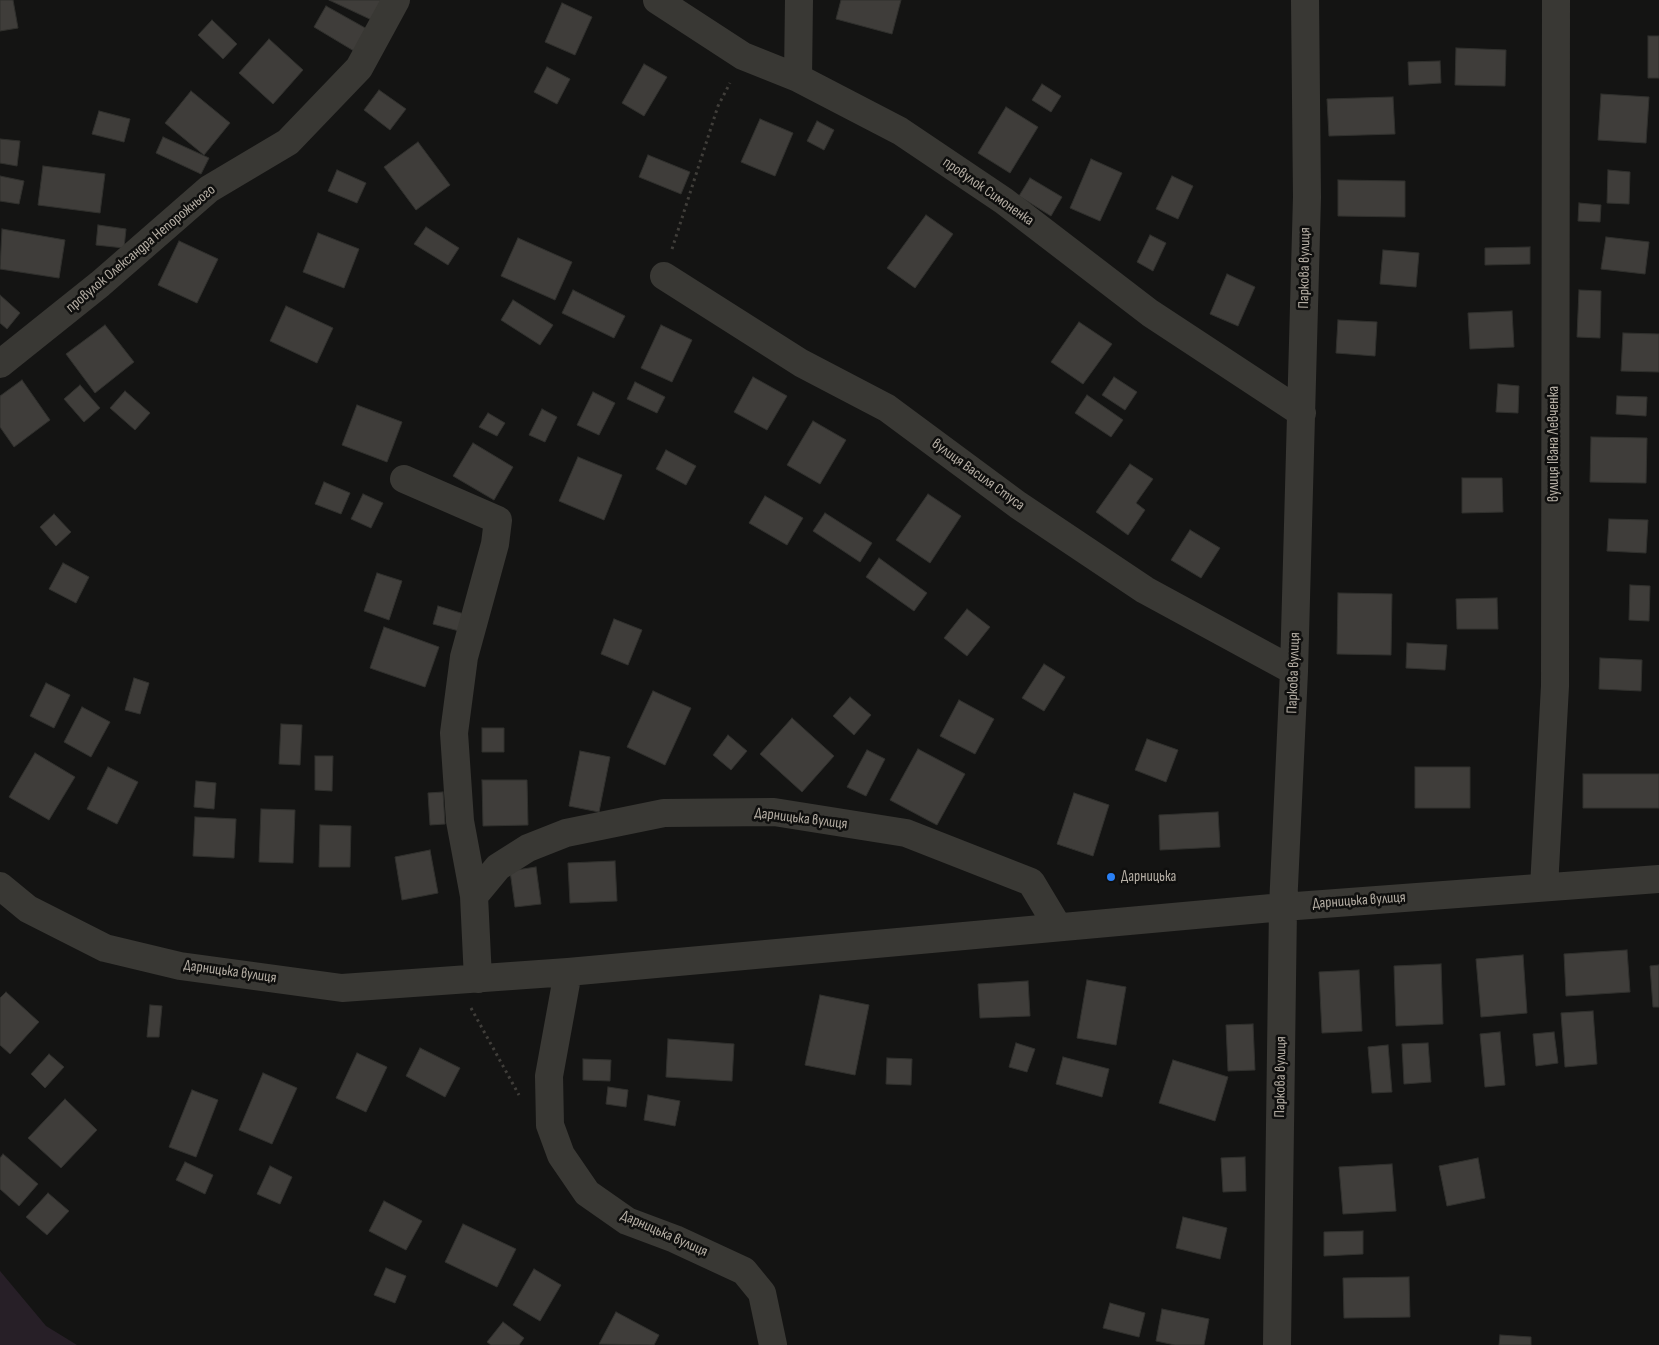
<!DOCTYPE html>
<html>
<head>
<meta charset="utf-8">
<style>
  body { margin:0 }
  canvas { display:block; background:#141413 }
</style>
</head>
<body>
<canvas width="1659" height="1345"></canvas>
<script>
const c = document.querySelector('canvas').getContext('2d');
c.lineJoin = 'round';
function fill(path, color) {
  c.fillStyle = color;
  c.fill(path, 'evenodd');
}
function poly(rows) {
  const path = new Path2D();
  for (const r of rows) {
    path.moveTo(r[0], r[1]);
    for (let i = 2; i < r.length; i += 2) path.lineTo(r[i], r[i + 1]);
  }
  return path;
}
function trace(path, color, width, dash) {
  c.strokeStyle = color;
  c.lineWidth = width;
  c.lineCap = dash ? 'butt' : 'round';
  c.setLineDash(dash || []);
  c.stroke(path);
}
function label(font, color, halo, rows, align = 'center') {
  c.font = font + ' "Sofia Sans Condensed",sans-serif';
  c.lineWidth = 5;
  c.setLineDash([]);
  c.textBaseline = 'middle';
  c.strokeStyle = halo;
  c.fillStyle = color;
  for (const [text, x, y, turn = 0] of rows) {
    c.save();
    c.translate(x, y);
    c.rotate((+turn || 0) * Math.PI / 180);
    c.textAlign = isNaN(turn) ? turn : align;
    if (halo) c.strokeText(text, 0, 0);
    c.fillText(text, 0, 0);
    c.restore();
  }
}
const green = poly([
  [0,1271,46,1326,77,1345,0,1345]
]);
const building = poly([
  [0,0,13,0,18,28,0,31,0,0],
  [329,0,381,0,374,21,329,0],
  [841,0,901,0,892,34,836,19,841,0],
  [562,3,592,17,575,55,545,42,562,3],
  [326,6,367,29,354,51,314,27,326,6],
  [212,20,237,44,223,59,198,35,212,20],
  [1648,36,1659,36,1659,78,1648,78,1648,36],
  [269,39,303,70,273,104,239,73,269,39],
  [1456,48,1506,50,1505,86,1455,85,1456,48],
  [1440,61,1441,83,1409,85,1408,62,1440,61],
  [644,64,667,77,644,116,622,103,644,64],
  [547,67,570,79,557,104,534,92,547,67],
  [1042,84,1061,96,1051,112,1032,100,1042,84],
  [379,90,406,109,390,130,364,110,379,90],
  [191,91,230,123,204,155,165,123,191,91],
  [1601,94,1649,97,1646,143,1598,140,1601,94],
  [1393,97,1395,134,1329,136,1327,99,1393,97],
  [1006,107,1038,127,1010,173,978,153,1006,107],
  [99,111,130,119,124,142,92,134,99,111],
  [760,119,793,133,775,176,741,162,760,119],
  [817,121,834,130,824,150,807,141,817,121],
  [163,137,209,158,201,174,156,153,163,137],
  [0,139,20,141,17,166,0,163,0,139],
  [418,142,450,185,416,210,384,167,418,142],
  [648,155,690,172,681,194,639,177,648,155],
  [1091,159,1122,173,1100,221,1070,208,1091,159],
  [43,166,105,174,100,213,38,205,43,166],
  [337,170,366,183,357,203,328,191,337,170],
  [1608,170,1630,172,1629,204,1607,203,1608,170],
  [0,176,24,181,19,204,0,201,0,176],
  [1172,176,1193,186,1178,219,1156,209,1172,176],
  [1030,178,1062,197,1051,216,1019,196,1030,178],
  [1338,180,1405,181,1405,217,1338,216,1338,180],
  [1579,203,1601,205,1600,222,1578,221,1579,203],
  [926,215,953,234,915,288,887,268,926,215],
  [98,225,126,229,124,248,96,245,98,225],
  [426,227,459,248,448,265,414,244,426,227],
  [2,229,65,240,59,278,0,269,2,229],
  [318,233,359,249,344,288,303,272,318,233],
  [1150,235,1166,243,1153,271,1137,262,1150,235],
  [1606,237,1649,242,1645,274,1601,269,1606,237],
  [518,238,572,262,555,300,501,276,518,238],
  [179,241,218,259,197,303,158,285,179,241],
  [1530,247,1530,264,1485,265,1485,248,1530,247],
  [1383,250,1419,253,1416,287,1380,284,1383,250],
  [1227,274,1255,287,1238,326,1210,314,1227,274],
  [573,290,625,316,614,338,562,313,573,290],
  [1579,290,1601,291,1600,338,1577,337,1579,290],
  [0,295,20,313,7,329,0,323,0,295],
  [513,300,553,325,540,345,501,320,513,300],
  [286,306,333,328,317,363,270,341,286,306],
  [1512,311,1514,347,1470,349,1468,313,1512,311],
  [1338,320,1377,322,1375,356,1336,353,1338,320],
  [1079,322,1112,344,1083,384,1051,362,1079,322],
  [105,325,134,362,95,393,66,354,105,325],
  [661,325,692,340,672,382,641,368,661,325],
  [1623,333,1659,334,1659,372,1621,371,1623,333],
  [753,377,787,396,767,430,734,412,753,377],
  [1114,377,1137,392,1125,410,1102,395,1114,377],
  [22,380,50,420,14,447,0,427,0,396,22,380],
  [635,382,665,397,657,413,627,399,635,382],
  [1498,384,1519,386,1518,413,1496,412,1498,384],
  [80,385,100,408,84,422,64,399,80,385],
  [125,391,150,413,135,430,110,408,125,391],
  [593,392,615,403,599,435,577,425,593,392],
  [1087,395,1123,420,1111,437,1075,413,1087,395],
  [1617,396,1647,397,1646,416,1616,414,1617,396],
  [357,405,402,422,387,462,342,445,357,405],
  [542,409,557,417,545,442,529,435,542,409],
  [488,413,505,423,497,436,479,427,488,413],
  [813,421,846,440,820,484,787,465,813,421],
  [1591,437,1647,438,1646,483,1590,482,1591,437],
  [473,443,513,467,494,500,453,476,473,443],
  [666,450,696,466,686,485,656,469,666,450],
  [578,457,622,475,604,520,559,501,578,457],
  [1130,464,1153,479,1136,503,1145,510,1128,535,1096,512,1130,464],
  [1462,478,1502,478,1503,512,1462,513,1462,478],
  [324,482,350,493,341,514,315,504,324,482],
  [363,494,383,503,371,528,351,519,363,494],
  [928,494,961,516,930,563,896,540,928,494],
  [765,496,803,518,787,545,749,523,765,496],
  [825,513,872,543,860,562,813,531,825,513],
  [54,514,71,532,56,546,40,527,54,514],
  [1609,519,1648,520,1646,553,1607,551,1609,519],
  [1190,530,1220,548,1201,578,1171,560,1190,530],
  [879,558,927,593,914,611,866,577,879,558],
  [63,563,89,577,76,603,49,589,63,563],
  [377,573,402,581,389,620,364,611,377,573],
  [1630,585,1650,586,1649,621,1629,620,1630,585],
  [1338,593,1392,594,1391,655,1337,654,1338,593],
  [1497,598,1498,629,1457,629,1456,599,1497,598],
  [438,606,464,614,459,631,433,624,438,606],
  [967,609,990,627,967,656,944,638,967,609],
  [614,619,642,630,628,665,601,654,614,619],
  [384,627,439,647,425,687,370,668,384,627],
  [1407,643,1447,645,1445,670,1406,668,1407,643],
  [1600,658,1642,660,1641,691,1599,689,1600,658],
  [1044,664,1065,677,1044,711,1022,698,1044,664],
  [134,678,149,683,140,714,125,710,134,678],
  [46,683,70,695,54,728,30,716,46,683],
  [653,691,691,708,665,765,627,747,653,691],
  [850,697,871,715,854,735,833,716,850,697],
  [959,700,994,719,975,754,940,736,959,700],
  [82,707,110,722,91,757,64,742,82,707],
  [792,718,834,756,802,792,760,754,792,718],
  [281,724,302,725,300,765,279,764,281,724],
  [482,728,504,728,504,752,482,752,482,728],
  [728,735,747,751,731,770,713,755,728,735],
  [1147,739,1178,750,1166,782,1135,770,1147,739],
  [918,749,965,774,937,825,890,800,918,749],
  [867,750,885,759,866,796,847,787,867,750],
  [580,751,610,757,599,812,569,806,580,751],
  [35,753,75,777,49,820,9,797,35,753],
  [315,756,333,756,332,791,315,790,315,756],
  [108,767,138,782,117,824,87,809,108,767],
  [1415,767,1470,767,1470,808,1415,808,1415,767],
  [1583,774,1659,774,1659,808,1583,808,1583,774],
  [482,780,527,780,528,825,483,826,482,780],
  [196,781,216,783,214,809,194,807,196,781],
  [443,792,445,824,430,825,428,793,443,792],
  [1074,793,1109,805,1093,856,1057,844,1074,793],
  [261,809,295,810,293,863,259,862,261,809],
  [1218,812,1220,847,1160,850,1159,815,1218,812],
  [195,817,236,819,234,858,193,856,195,817],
  [320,825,351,826,350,867,319,867,320,825],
  [430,850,438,893,402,900,395,857,430,850],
  [615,861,617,901,570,903,568,863,615,861],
  [536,867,541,904,515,907,510,871,536,867],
  [1627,950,1630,992,1566,996,1564,954,1627,950],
  [1523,955,1527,1013,1481,1017,1476,959,1523,955],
  [1441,964,1443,1024,1396,1026,1394,966,1441,964],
  [1659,965,1659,1007,1653,1007,1650,966,1659,965],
  [1359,970,1362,1031,1322,1033,1319,972,1359,970],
  [1087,980,1126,987,1116,1045,1077,1038,1087,980],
  [1028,981,1030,1016,980,1018,978,984,1028,981],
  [6,992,39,1022,10,1054,0,1045,0,998,6,992],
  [820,995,869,1005,855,1075,805,1065,820,995],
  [150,1005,162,1006,159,1037,147,1037,150,1005],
  [1593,1011,1597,1064,1565,1067,1561,1013,1593,1011],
  [1253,1024,1255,1070,1228,1071,1226,1025,1253,1024],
  [1500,1032,1505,1085,1485,1087,1480,1034,1500,1032],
  [1554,1032,1558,1063,1536,1066,1533,1034,1554,1032],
  [668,1039,734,1044,732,1081,666,1077,668,1039],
  [1016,1043,1035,1049,1027,1072,1009,1067,1016,1043],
  [1428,1043,1431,1082,1404,1084,1402,1044,1428,1043],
  [1388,1045,1392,1092,1372,1093,1368,1047,1388,1045],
  [420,1048,460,1068,445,1097,406,1076,420,1048],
  [357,1053,387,1067,366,1112,336,1098,357,1053],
  [49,1054,64,1067,45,1088,31,1074,49,1054],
  [1063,1057,1109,1069,1102,1097,1056,1084,1063,1057],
  [887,1058,912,1059,911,1085,886,1084,887,1058],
  [583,1059,611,1060,610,1081,583,1080,583,1059],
  [1173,1060,1228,1077,1215,1121,1159,1103,1173,1060],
  [263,1073,297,1088,272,1144,239,1130,263,1073],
  [608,1087,628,1090,626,1107,606,1104,608,1087],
  [192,1090,218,1100,196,1157,169,1147,192,1090],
  [648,1095,680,1101,675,1126,644,1120,648,1095],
  [65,1099,97,1130,61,1168,28,1138,65,1099],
  [3,1154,38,1184,19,1206,0,1189,0,1158,3,1154],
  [1245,1157,1246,1191,1223,1192,1221,1158,1245,1157],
  [1478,1158,1485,1198,1447,1206,1439,1166,1478,1158],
  [185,1162,213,1175,205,1194,176,1180,185,1162],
  [1392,1164,1396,1211,1343,1214,1339,1167,1392,1164],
  [270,1166,292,1177,280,1204,257,1194,270,1166],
  [48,1193,69,1211,47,1235,26,1217,48,1193],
  [384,1201,422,1221,406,1250,369,1231,384,1201],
  [1183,1217,1227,1228,1220,1259,1176,1248,1183,1217],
  [463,1224,516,1249,497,1287,445,1262,463,1224],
  [1363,1231,1363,1254,1324,1256,1324,1232,1363,1231],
  [386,1268,406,1276,395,1303,374,1295,386,1268],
  [534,1269,561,1285,540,1321,513,1305,534,1269],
  [1409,1277,1410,1317,1344,1318,1343,1278,1409,1277],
  [1110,1303,1145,1313,1139,1337,1103,1328,1110,1303],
  [1162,1309,1209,1319,1204,1345,1175,1345,1156,1341,1162,1309],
  [616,1312,659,1335,654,1345,599,1344,616,1312],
  [503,1322,524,1338,519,1345,491,1345,487,1342,503,1322],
  [1500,1335,1531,1337,1531,1345,1499,1345,1500,1335]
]);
const path = poly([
  [672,249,718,106,730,83],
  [471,1008,519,1095]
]);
const minor = poly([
  [657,0,743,56,798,78,900,131,1004,201,1150,313,1302,413],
  [798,78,799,0],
  [664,276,801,363,887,408,1018,505,1145,590,1294,671],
  [0,364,100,284,209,189,288,142,359,68,396,0],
  [404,479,498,520,495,544,464,657,454,733,460,821,474,896,478,979],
  [0,886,28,909,105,948,180,966,342,988,568,972,1283,907,1659,879],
  [1544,887,1555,686,1556,0],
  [474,896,498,867,528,848,566,833,664,813,774,812,906,833,1031,882,1058,927],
  [568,972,549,1076,550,1125,561,1155,587,1193,627,1221,675,1239,744,1271,762,1293,773,1345],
  [1277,1345,1283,907,1294,671,1307,197,1305,0]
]);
const markers = [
  [1111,877,5,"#2a80f5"]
];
const streetNames = [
  ["провулок Симоненка",988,192,35],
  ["провулок Олександра Непорожнього",141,249,-40],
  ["Паркова вулиця",1305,268,-89],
  ["вулиця Івана Левченка",1554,444,-90],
  ["вулиця Василя Стуса",978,475,36],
  ["Паркова вулиця",1294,673,-88],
  ["Дарницька вулиця",801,819,7],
  ["Дарницька вулиця",1359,901,-4],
  ["Дарницька вулиця",230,972,8],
  ["Паркова вулиця",1281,1077,-89],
  ["Дарницька вулиця",664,1234,24]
];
const poiNames = [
  ["Дарницька",1121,877]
];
fill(green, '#271f27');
fill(building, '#3f3d3a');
trace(building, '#30302d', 1);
trace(path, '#403e3a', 3, [2.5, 4]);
trace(minor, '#393834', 28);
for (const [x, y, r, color] of markers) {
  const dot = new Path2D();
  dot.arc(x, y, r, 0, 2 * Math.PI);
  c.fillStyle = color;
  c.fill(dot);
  trace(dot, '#0f0f0e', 2);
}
label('15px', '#b5aea4', '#0f0f0e', streetNames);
label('15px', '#b5aea4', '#0f0f0e', poiNames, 'left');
</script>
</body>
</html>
